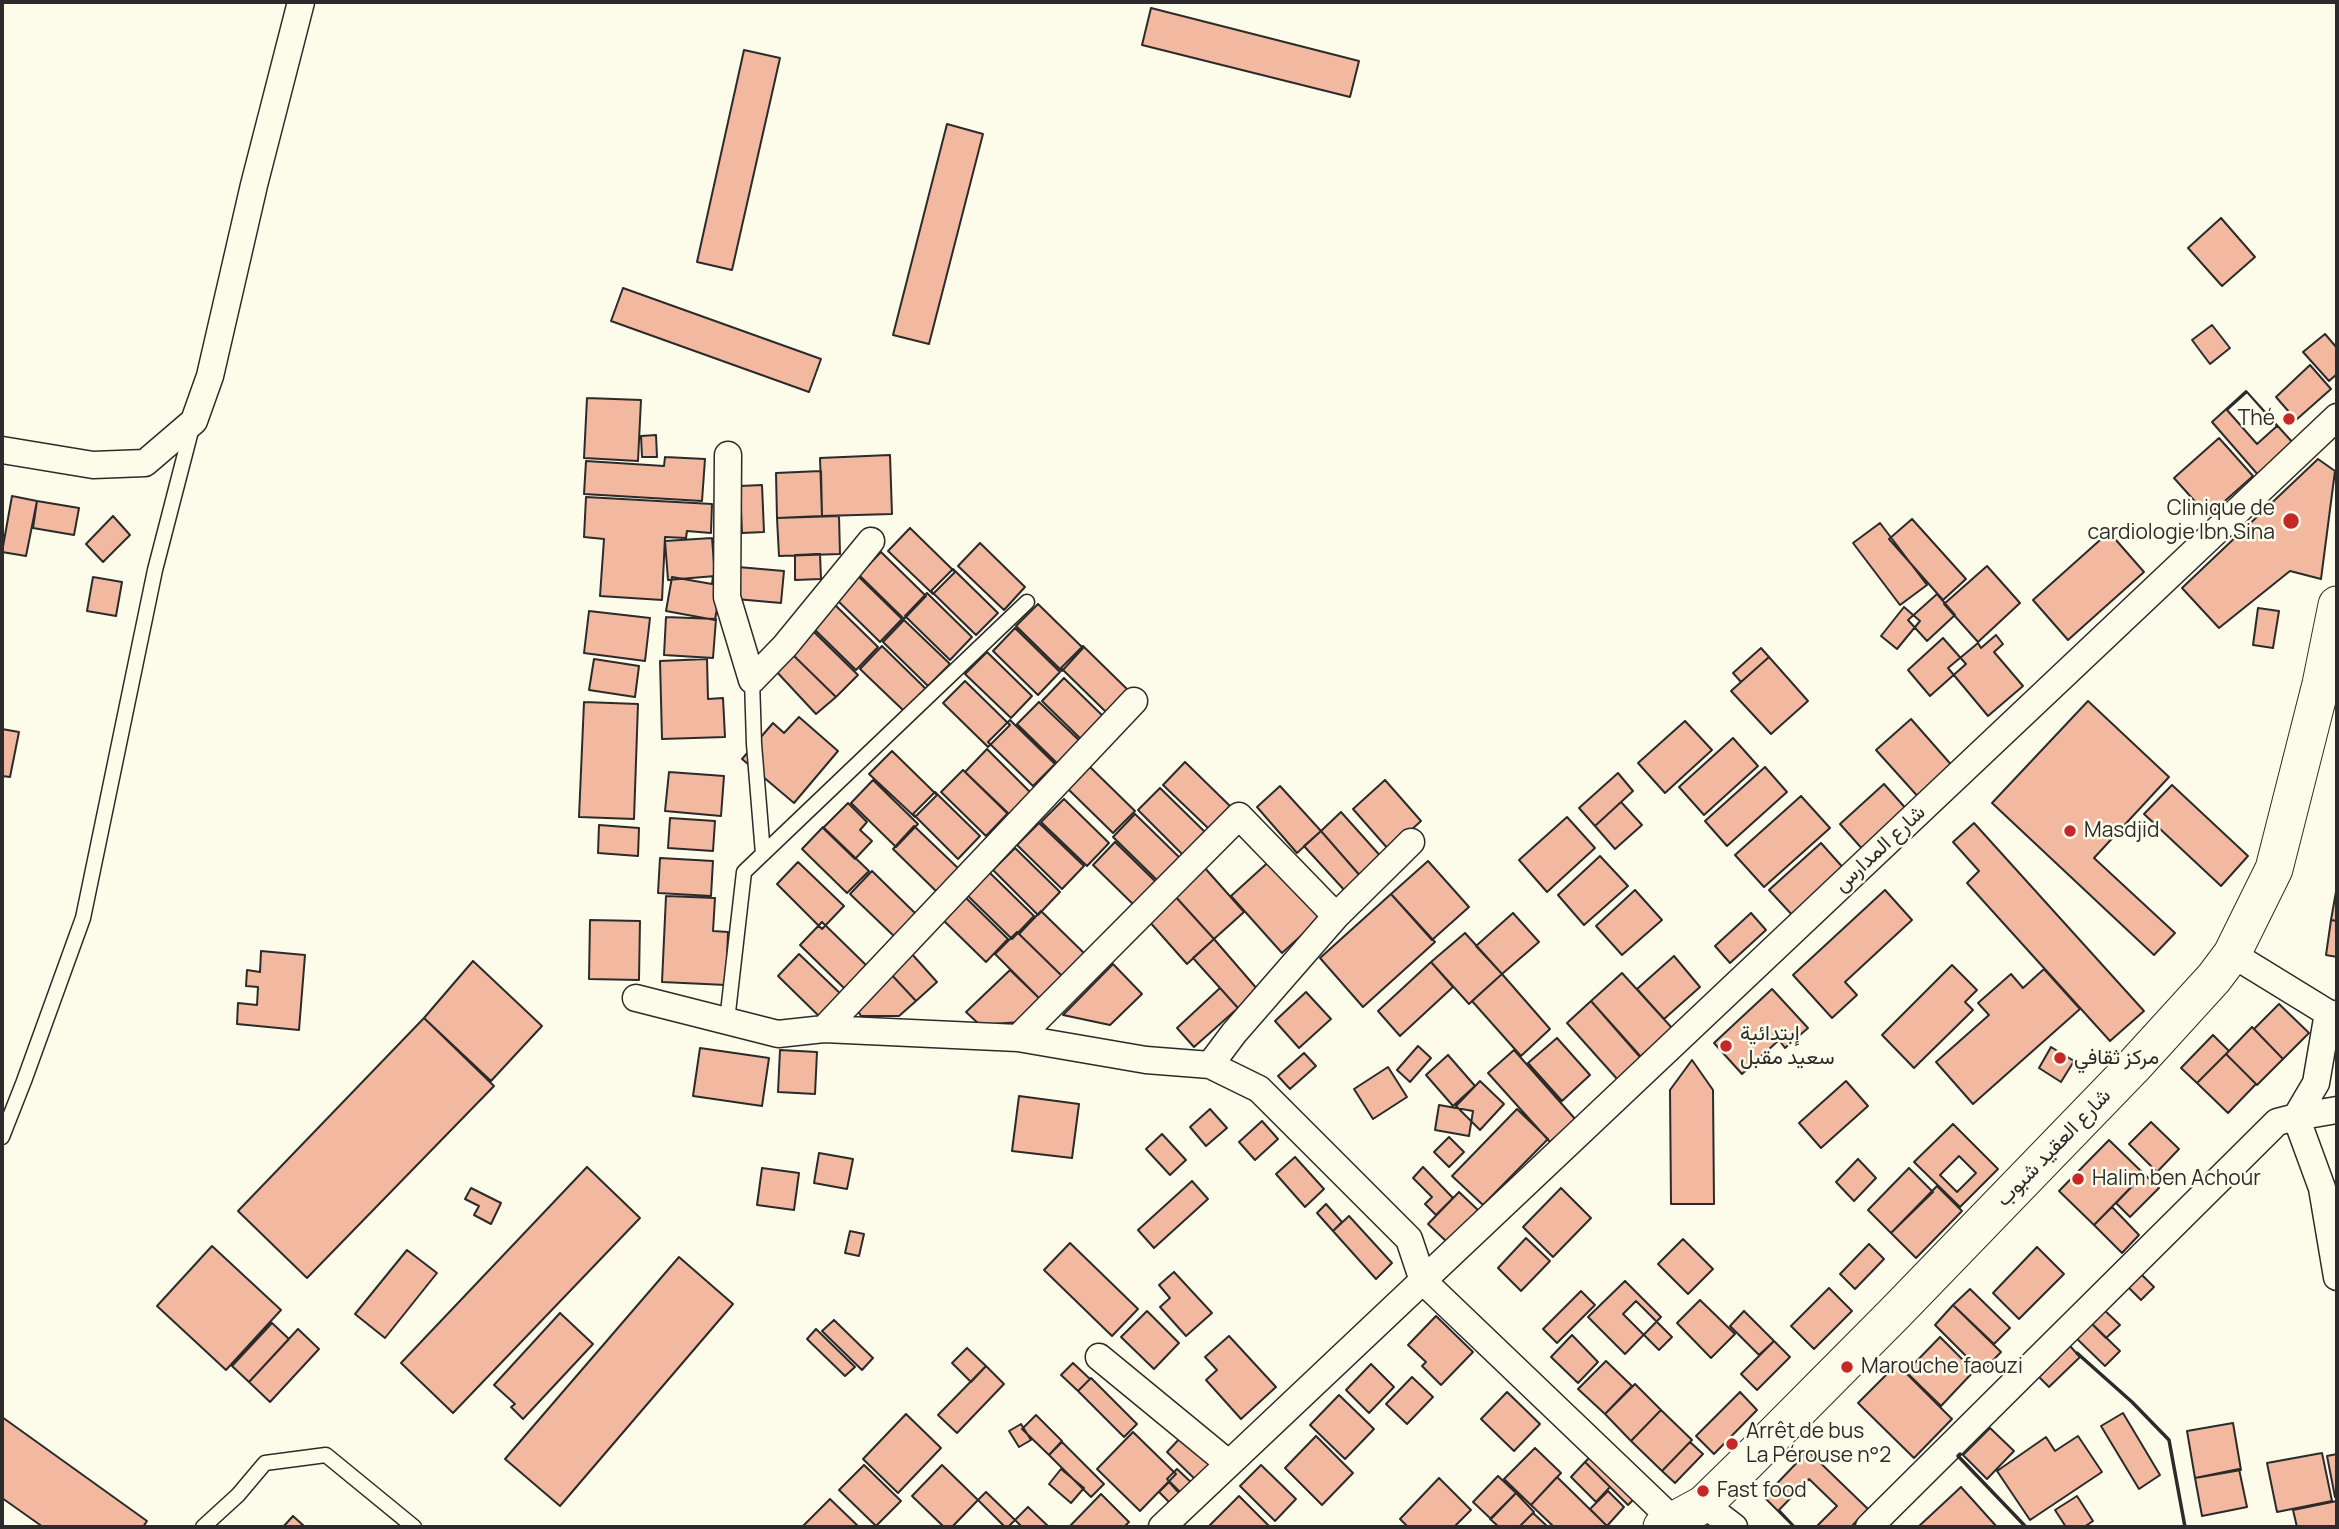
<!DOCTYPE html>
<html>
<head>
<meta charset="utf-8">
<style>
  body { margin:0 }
  #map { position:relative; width:2339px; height:1529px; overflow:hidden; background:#fdfbea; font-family:Manrope,sans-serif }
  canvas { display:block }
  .frame { position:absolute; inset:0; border:4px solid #2b2b2b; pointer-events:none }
</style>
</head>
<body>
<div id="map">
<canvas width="2339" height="1529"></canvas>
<div class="frame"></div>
</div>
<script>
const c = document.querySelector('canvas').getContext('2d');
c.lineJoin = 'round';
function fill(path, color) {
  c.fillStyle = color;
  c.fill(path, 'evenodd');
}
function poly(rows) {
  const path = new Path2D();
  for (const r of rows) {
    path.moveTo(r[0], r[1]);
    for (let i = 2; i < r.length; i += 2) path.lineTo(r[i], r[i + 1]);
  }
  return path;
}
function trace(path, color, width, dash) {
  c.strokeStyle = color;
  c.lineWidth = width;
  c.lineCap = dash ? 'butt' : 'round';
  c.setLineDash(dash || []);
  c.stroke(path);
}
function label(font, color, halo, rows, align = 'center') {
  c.font = font + ' Manrope,Vazirmatn,sans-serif';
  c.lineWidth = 5;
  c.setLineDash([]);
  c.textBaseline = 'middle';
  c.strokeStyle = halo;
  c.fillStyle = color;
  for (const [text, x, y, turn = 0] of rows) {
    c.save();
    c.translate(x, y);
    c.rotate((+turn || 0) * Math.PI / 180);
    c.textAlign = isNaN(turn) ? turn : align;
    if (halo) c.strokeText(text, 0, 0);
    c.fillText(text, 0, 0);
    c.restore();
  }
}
const building = poly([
  [1151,8,1359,61,1350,97,1142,45,1151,8],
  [744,50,780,58,732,270,697,262,744,50],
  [947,124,983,134,929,344,893,335,947,124],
  [2221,218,2255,257,2222,286,2188,248,2221,218],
  [623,288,821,359,809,392,611,321,623,288],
  [2212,325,2230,348,2210,364,2192,340,2212,325],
  [2325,334,2337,348,2337,374,2329,381,2303,352,2325,334],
  [2310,365,2331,389,2296,420,2276,397,2310,365],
  [2246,391,2294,444,2259,476,2212,422,2246,391],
  [2247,392,2277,426,2257,444,2227,410,2247,392],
  [587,398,641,400,638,461,584,458,587,398],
  [656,435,657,457,642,457,641,436,656,435],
  [2219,438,2253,476,2208,516,2174,478,2219,438],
  [890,455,892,514,822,516,820,458,890,455],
  [665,457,705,459,702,501,584,494,586,461,664,466,665,457],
  [2318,459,2335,471,2321,579,2290,571,2219,628,2182,588,2318,459],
  [821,471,822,516,777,518,776,473,821,471],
  [762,485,764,532,742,533,740,486,762,485],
  [12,496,37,501,26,556,2,552,12,496],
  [586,497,712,504,711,533,687,531,686,538,665,537,662,600,600,596,604,539,584,537,586,497],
  [37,501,79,508,74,535,33,528,37,501],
  [113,516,130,535,103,562,86,544,113,516],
  [839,516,840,554,779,556,777,518,839,516],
  [1912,519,1966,579,1943,600,1889,539,1912,519],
  [1880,523,1927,585,1900,605,1853,543,1880,523],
  [910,528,955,572,933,594,888,551,910,528],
  [2109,532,2144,572,2068,640,2033,600,2109,532],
  [712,538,715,576,668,580,665,541,712,538],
  [980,543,1025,587,1004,610,958,566,980,543],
  [881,552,926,596,904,619,859,575,881,552],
  [820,554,821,579,795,580,795,555,820,554],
  [1987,566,2020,603,1978,642,1944,604,1987,566],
  [738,567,784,571,781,603,736,599,738,567],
  [953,569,998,613,976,635,931,591,953,569],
  [857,575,902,619,880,642,835,598,857,575],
  [713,576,722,578,715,620,666,611,672,577,712,584,713,576],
  [93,577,122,582,116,616,87,611,93,577],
  [927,593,972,637,950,660,905,616,927,593],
  [1937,594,1955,615,1927,641,1908,620,1937,594],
  [833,603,878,647,856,670,811,626,833,603],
  [1038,604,1083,648,1062,671,1016,626,1038,604],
  [1904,607,1920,621,1897,649,1881,636,1904,607],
  [2258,608,2279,611,2273,648,2253,645,2258,608],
  [589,611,650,618,645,661,584,653,589,611],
  [666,617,716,619,713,658,664,655,666,617],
  [904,620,950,664,928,686,883,642,904,620],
  [1015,628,1060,672,1038,695,993,651,1015,628],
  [813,631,858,675,836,697,791,653,813,631],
  [1996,635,2003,644,1994,652,2023,686,1988,716,1948,668,1978,643,1981,648,1996,635],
  [1943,638,1966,664,1930,696,1908,670,1943,638],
  [882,646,927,690,905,712,860,669,882,646],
  [1083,646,1128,690,1106,712,1061,668,1083,646],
  [1761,648,1769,657,1741,682,1733,673,1761,648],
  [987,652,1032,696,1011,718,965,674,987,652],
  [791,653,836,697,816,714,775,670,791,653],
  [1769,657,1808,701,1771,734,1731,691,1769,657],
  [594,659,639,666,635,697,589,690,594,659],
  [707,659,708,699,723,698,725,737,662,739,660,661,707,659],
  [1064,678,1109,722,1087,745,1042,701,1064,678],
  [965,681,1010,725,988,747,943,703,965,681],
  [2088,701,2169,777,2094,858,2175,933,2154,955,1992,803,2088,701],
  [584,702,638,704,634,819,579,817,584,702],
  [1039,702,1084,745,1062,768,1017,724,1039,702],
  [799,717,838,751,794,803,742,759,773,723,784,733,799,717],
  [1911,719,1955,769,1921,800,1876,750,1911,719],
  [1010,720,1055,764,1033,786,988,742,1010,720],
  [1685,721,1712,750,1665,793,1638,763,1685,721],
  [2,729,19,732,10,777,2,776,2,729],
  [1733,738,1758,766,1704,815,1679,787,1733,738],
  [987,749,1032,794,1010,816,965,772,987,749],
  [892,751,937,795,915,817,869,774,892,751],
  [1185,762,1230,806,1209,829,1163,785,1185,762],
  [1090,767,1135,811,1113,833,1068,789,1090,767],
  [1765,767,1787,792,1727,846,1705,821,1765,767],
  [963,770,1008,813,986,836,941,792,963,770],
  [669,772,724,776,721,816,665,811,669,772],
  [1618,773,1633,791,1595,826,1579,808,1618,773],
  [873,780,918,824,896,847,851,803,873,780],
  [1385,780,1421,821,1389,850,1353,809,1385,780],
  [1884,784,1909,812,1865,852,1840,824,1884,784],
  [2172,785,2248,856,2221,886,2144,814,2172,785],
  [1280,786,1321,831,1297,853,1257,807,1280,786],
  [1160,788,1205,832,1183,855,1138,810,1160,788],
  [935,792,980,836,958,859,913,814,935,792],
  [1801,796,1830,828,1764,887,1735,855,1801,796],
  [1064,799,1109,843,1087,866,1041,822,1064,799],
  [1621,802,1642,825,1615,849,1595,826,1621,802],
  [848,803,867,822,860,830,872,841,855,859,823,828,848,803],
  [1341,812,1384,860,1363,879,1321,831,1341,812],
  [1135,814,1180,858,1158,881,1113,837,1135,814],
  [1567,817,1595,848,1547,892,1519,860,1567,817],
  [670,818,715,821,713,851,668,848,670,818],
  [1039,823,1084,866,1062,889,1017,845,1039,823],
  [1974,823,2144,1011,2110,1041,1967,883,1979,871,1953,842,1974,823],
  [599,825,639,828,638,856,598,853,599,825],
  [914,826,960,870,938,893,893,849,914,826],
  [823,827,869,871,847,893,802,849,823,827],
  [1321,831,1362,878,1346,892,1304,846,1321,831],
  [1115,842,1160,886,1138,909,1093,865,1115,842],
  [1821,843,1846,871,1794,917,1769,890,1821,843],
  [1015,848,1060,892,1038,915,993,870,1015,848],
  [1600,856,1628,886,1584,925,1558,895,1600,856],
  [1274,857,1325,914,1282,953,1231,896,1274,857],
  [660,858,713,861,711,896,658,893,660,858],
  [1428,861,1469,907,1432,940,1391,894,1428,861],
  [798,862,844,906,822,929,777,884,798,862],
  [1204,867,1244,912,1214,939,1173,894,1204,867],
  [872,871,917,915,896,938,850,894,872,871],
  [989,872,1034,916,1012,939,967,895,989,872],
  [2337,886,2337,921,2331,920,2337,886],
  [1635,890,1662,920,1622,955,1596,926,1635,890],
  [1885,890,1912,920,1845,982,1857,995,1832,1018,1793,975,1885,890],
  [1391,894,1435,942,1363,1007,1320,958,1391,894],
  [963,895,1008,939,986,962,941,918,963,895],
  [666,896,715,898,713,931,728,932,726,985,662,982,666,896],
  [1175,896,1214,939,1187,964,1148,920,1175,896],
  [1041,911,1086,955,1064,978,1019,934,1041,911],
  [1513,913,1539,942,1502,974,1476,946,1513,913],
  [1751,913,1766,930,1730,963,1715,946,1751,913],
  [590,920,640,921,639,980,589,979,590,920],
  [2331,920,2337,921,2337,957,2326,955,2331,920],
  [822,922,867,966,845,989,800,945,822,922],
  [1017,932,1062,976,1040,999,995,954,1017,932],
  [1465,933,1502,974,1469,1004,1431,962,1465,933],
  [1214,939,1258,990,1238,1008,1193,958,1214,939],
  [261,951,305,955,299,1030,237,1024,238,1003,257,1005,258,987,246,986,247,970,260,972,261,951],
  [911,953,937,982,916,1001,889,972,911,953],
  [799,954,845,998,823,1020,778,976,799,954],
  [1674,956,1700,987,1664,1019,1637,989,1674,956],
  [473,961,542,1026,491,1081,424,1018,473,961],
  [1431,962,1453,987,1400,1036,1378,1011,1431,962],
  [1113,964,1142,994,1110,1025,1063,1015,1113,964],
  [1952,965,1977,990,1965,1002,1973,1010,1914,1068,1882,1035,1952,965],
  [2044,969,2080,1009,1973,1104,1936,1062,1989,1015,1978,1003,2011,974,2023,988,2044,969],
  [1010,970,1040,999,1020,1022,980,1025,966,1012,1010,970],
  [889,972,916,1001,899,1016,861,1016,855,1006,889,972],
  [1622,973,1672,1028,1640,1057,1591,1001,1622,973],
  [1502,974,1550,1029,1521,1056,1472,1001,1502,974],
  [1220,988,1238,1008,1194,1047,1177,1028,1220,988],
  [1772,989,1808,1028,1785,1048,1779,1040,1742,1074,1714,1043,1772,989],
  [1306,992,1331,1019,1299,1048,1275,1021,1306,992],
  [1591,1001,1642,1058,1618,1080,1567,1023,1591,1001],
  [2279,1004,2309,1033,2283,1059,2254,1029,2279,1004],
  [424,1018,494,1086,307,1278,238,1211,424,1018],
  [2252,1027,2283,1059,2257,1085,2226,1054,2252,1027],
  [2213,1035,2229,1051,2197,1083,2181,1068,2213,1035],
  [1557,1038,1590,1075,1562,1101,1528,1063,1557,1038],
  [1418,1046,1431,1058,1410,1082,1397,1070,1418,1046],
  [2051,1047,2074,1061,2061,1082,2039,1068,2051,1047],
  [700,1048,769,1058,762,1106,693,1096,700,1048],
  [780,1050,817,1052,815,1094,778,1092,780,1050],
  [1514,1050,1576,1120,1550,1142,1488,1073,1514,1050],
  [1304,1053,1316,1066,1290,1089,1278,1076,1304,1053],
  [2226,1054,2256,1084,2228,1113,2197,1083,2226,1054],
  [1448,1055,1475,1086,1453,1106,1426,1075,1448,1055],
  [1692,1060,1713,1090,1714,1204,1671,1204,1670,1090,1692,1060],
  [1388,1067,1407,1097,1373,1119,1354,1089,1388,1067],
  [1480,1081,1504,1104,1480,1130,1456,1106,1480,1081],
  [1846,1081,1868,1106,1821,1148,1799,1123,1846,1081],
  [1019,1096,1079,1104,1072,1158,1012,1151,1019,1096],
  [1439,1105,1473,1111,1469,1136,1435,1130,1439,1105],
  [1210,1109,1227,1128,1206,1146,1190,1127,1210,1109],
  [1517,1109,1548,1139,1483,1205,1452,1176,1517,1109],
  [1262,1121,1278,1139,1255,1160,1239,1142,1262,1121],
  [2151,1122,2179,1149,2157,1172,2129,1144,2151,1122],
  [1953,1124,1998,1169,1960,1207,1914,1162,1953,1124],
  [1162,1134,1186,1160,1170,1175,1146,1149,1162,1134],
  [1449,1137,1464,1152,1449,1167,1434,1152,1449,1137],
  [2109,1140,2144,1174,2094,1225,2059,1191,2109,1140],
  [819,1153,853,1159,847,1189,814,1183,819,1153],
  [1959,1156,1976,1173,1957,1192,1940,1175,1959,1156],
  [1295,1157,1324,1189,1305,1207,1276,1174,1295,1157],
  [1858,1159,1876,1178,1854,1201,1836,1182,1858,1159],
  [587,1167,640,1218,453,1413,401,1363,587,1167],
  [1423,1167,1453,1198,1436,1215,1425,1204,1432,1197,1413,1178,1423,1167],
  [762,1168,799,1173,794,1210,757,1205,762,1168],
  [1909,1168,1933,1192,1891,1233,1868,1210,1909,1168],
  [2144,1174,2159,1188,2130,1217,2116,1203,2144,1174],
  [1192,1181,1208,1199,1154,1248,1138,1230,1192,1181],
  [1937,1186,1962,1211,1916,1258,1891,1233,1937,1186],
  [471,1188,501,1203,491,1224,474,1215,479,1206,465,1199,471,1188],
  [1561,1188,1591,1218,1553,1257,1523,1227,1561,1188],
  [1459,1192,1478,1210,1447,1242,1428,1224,1459,1192],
  [1326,1204,1342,1222,1333,1231,1317,1213,1326,1204],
  [2112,1207,2139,1235,2122,1253,2094,1225,2112,1207],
  [1349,1216,1392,1263,1376,1279,1333,1231,1349,1216],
  [850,1231,864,1234,859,1256,845,1253,850,1231],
  [1526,1238,1550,1261,1521,1291,1498,1268,1526,1238],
  [1683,1239,1713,1269,1688,1294,1658,1264,1683,1239],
  [1070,1243,1138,1309,1112,1336,1044,1270,1070,1243],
  [1869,1244,1884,1259,1855,1289,1840,1274,1869,1244],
  [212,1246,281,1310,226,1370,157,1306,212,1246],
  [2037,1247,2064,1274,2019,1319,1993,1293,2037,1247],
  [407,1250,437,1273,385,1338,355,1314,407,1250],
  [679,1257,733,1304,560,1506,505,1459,679,1257],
  [2138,1271,2154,1287,2141,1300,2125,1284,2138,1271],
  [1174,1272,1212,1313,1186,1336,1160,1307,1170,1298,1159,1285,1174,1272],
  [1625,1281,1661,1317,1625,1354,1588,1317,1625,1281],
  [1829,1288,1852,1311,1814,1349,1791,1326,1829,1288],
  [1970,1289,2010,1328,1994,1344,1953,1305,1970,1289],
  [1581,1291,1595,1305,1557,1343,1543,1329,1581,1291],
  [1700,1300,1735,1334,1711,1358,1677,1323,1700,1300],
  [1636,1301,1672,1337,1659,1350,1623,1314,1636,1301],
  [1953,1305,2001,1352,1982,1372,1935,1325,1953,1305],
  [2101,1307,2120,1325,2106,1338,2088,1320,2101,1307],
  [1147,1311,1179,1343,1154,1369,1121,1337,1147,1311],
  [1744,1311,1774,1341,1759,1355,1730,1326,1744,1311],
  [560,1313,593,1344,523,1419,511,1407,515,1404,494,1385,560,1313],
  [1436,1316,1473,1352,1441,1385,1422,1366,1426,1362,1408,1345,1436,1316],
  [834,1320,873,1358,862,1370,822,1331,834,1320],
  [2088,1320,2120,1351,2105,1366,2073,1335,2088,1320],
  [272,1323,289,1339,249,1382,232,1366,272,1323],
  [298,1329,319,1349,270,1402,249,1382,298,1329],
  [816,1329,855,1367,845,1376,807,1339,816,1329],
  [1572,1335,1598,1362,1578,1383,1551,1357,1572,1335],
  [1229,1336,1276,1387,1241,1419,1206,1380,1217,1370,1205,1357,1229,1336],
  [1940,1337,1974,1371,1941,1406,1906,1372,1940,1337],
  [1774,1341,1790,1357,1757,1390,1741,1374,1774,1341],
  [2070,1346,2080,1357,2049,1387,2039,1377,2070,1346],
  [967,1348,986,1366,971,1382,952,1363,967,1348],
  [1606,1361,1632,1386,1605,1414,1578,1389,1606,1361],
  [1073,1363,1090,1379,1078,1391,1061,1375,1073,1363],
  [1371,1364,1394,1387,1369,1413,1346,1390,1371,1364],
  [1897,1364,1952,1419,1914,1458,1858,1403,1897,1364],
  [986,1366,1004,1384,957,1433,938,1415,986,1366],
  [1412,1377,1433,1397,1407,1424,1386,1404,1412,1377],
  [1091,1378,1137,1424,1124,1437,1078,1391,1091,1378],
  [1635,1384,1661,1410,1631,1441,1605,1414,1635,1384],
  [1507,1392,1540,1424,1514,1451,1481,1419,1507,1392],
  [1740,1392,1757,1410,1714,1454,1696,1436,1740,1392],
  [1339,1395,1374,1429,1345,1459,1310,1425,1339,1395],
  [1661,1410,1692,1440,1662,1471,1631,1441,1661,1410],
  [2123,1413,2160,1475,2139,1489,2101,1426,2123,1413],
  [906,1414,941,1448,898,1493,863,1459,906,1414],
  [1036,1415,1062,1441,1049,1455,1022,1429,1036,1415],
  [2,1417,147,1521,143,1527,43,1527,2,1498,2,1417],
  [2233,1423,2241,1470,2195,1478,2187,1431,2233,1423],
  [1021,1424,1031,1440,1019,1447,1009,1431,1021,1424],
  [1990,1428,2014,1451,1987,1479,1963,1455,1990,1428],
  [1133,1432,1176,1474,1140,1511,1097,1469,1133,1432],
  [1182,1436,1214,1467,1199,1483,1167,1452,1182,1436],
  [1316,1436,1353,1473,1322,1505,1285,1468,1316,1436],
  [2078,1436,2102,1472,2030,1520,1997,1471,2046,1437,2055,1451,2078,1436],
  [1062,1442,1104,1484,1091,1497,1049,1455,1062,1442],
  [1690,1442,1703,1454,1675,1483,1662,1471,1690,1442],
  [1535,1448,1561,1473,1531,1505,1504,1479,1535,1448],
  [1808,1451,1868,1509,1851,1527,1794,1527,1764,1497,1808,1451],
  [1594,1453,1638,1495,1628,1505,1585,1462,1594,1453],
  [2322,1453,2332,1501,2277,1512,2267,1463,2322,1453],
  [2337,1454,2337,1496,2335,1497,2327,1456,2337,1454],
  [1585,1462,1610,1487,1596,1502,1571,1477,1585,1462],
  [864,1465,901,1501,876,1526,839,1490,864,1465],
  [942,1465,978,1500,952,1527,944,1527,912,1496,942,1465],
  [1261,1465,1296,1499,1275,1521,1240,1486,1261,1465],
  [1061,1469,1084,1488,1071,1503,1049,1484,1061,1469],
  [1177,1469,1194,1485,1184,1496,1167,1479,1177,1469],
  [2239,1469,2247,1507,2202,1516,2195,1478,2239,1469],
  [1498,1476,1516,1493,1491,1519,1473,1502,1498,1476],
  [1557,1477,1607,1526,1605,1527,1554,1527,1531,1505,1557,1477],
  [1439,1478,1471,1510,1454,1527,1408,1527,1400,1519,1439,1478],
  [1809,1479,1837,1506,1816,1527,1795,1527,1779,1510,1809,1479],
  [1169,1482,1181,1495,1171,1504,1159,1492,1169,1482],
  [1961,1487,1997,1527,1918,1527,1961,1487],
  [1608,1491,1624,1507,1607,1526,1590,1509,1608,1491],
  [986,1492,1015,1520,1008,1527,1005,1527,978,1500,986,1492],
  [1516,1493,1534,1512,1519,1527,1499,1527,1490,1519,1516,1493],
  [1101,1494,1129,1522,1124,1527,1069,1527,1101,1494],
  [1239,1496,1270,1527,1208,1527,1239,1496],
  [2077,1496,2093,1521,2084,1527,2066,1527,2055,1510,2077,1496],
  [830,1499,859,1527,802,1527,830,1499],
  [2337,1501,2337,1527,2297,1527,2293,1510,2337,1501],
  [1028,1507,1049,1527,1022,1527,1015,1520,1028,1507],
  [1533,1513,1548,1527,1519,1527,1533,1513],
  [293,1516,305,1527,283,1527,293,1516]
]);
const service = poly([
  [752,680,754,744,763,854],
  [727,1021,744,872,1027,602],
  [2,1137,24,1081,83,918,155,570,192,427],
  [203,1527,238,1495,265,1463,326,1455,414,1527]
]);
const minor = poly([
  [2,450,93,465,145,463,194,421,210,376,254,185,301,2],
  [728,455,727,597,752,680,785,646,871,541],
  [2232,954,2328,1013,2337,1015],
  [636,998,778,1034,824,1029,1018,1038,1146,1060,1210,1065,1259,1089,1409,1239,1423,1281,1673,1520],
  [824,1029,1134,701],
  [1018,1038,1239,816,1336,916],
  [1210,1065,1234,1033,1336,916,1411,842],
  [2296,1117,2316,1083,2328,1013],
  [2296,1117,2337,1110],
  [1099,1357,1228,1463],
  [1704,1504,1734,1527],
  [1162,1527,2337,417],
  [1869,1527,2277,1122,2296,1117,2322,1188,2337,1277]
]);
const secondary = poly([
  [1662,1527,1704,1504,1748,1461,1896,1312,2132,1068,2214,978,2232,954,2274,869,2321,684,2337,605]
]);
const wall = poly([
  [2077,1353,2132,1402,2169,1440,2185,1527],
  [1960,1454,1958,1456,2026,1527]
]);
const markers = [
  [2289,419,7,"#c62828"],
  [2291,521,9,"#c62828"],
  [2070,831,7,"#c62828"],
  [1726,1046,7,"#c62828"],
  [2060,1058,7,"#c62828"],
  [2078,1179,7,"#c62828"],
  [1847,1367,7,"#c62828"],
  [1732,1444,7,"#c62828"],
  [1703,1491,7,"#c62828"]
];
const poiNames = [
  ["Thé",2275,419,"right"],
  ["Clinique de",2275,509,"right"],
  ["cardiologie Ibn Sina",2275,533,"right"],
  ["Masdjid",2084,831],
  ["إبتدائية",1740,1034],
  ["سعيد مقبل",1740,1058],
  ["مركز ثقافي",2074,1058],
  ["Halim ben Achour",2092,1179],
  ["Marouche faouzi",1861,1367],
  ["Arrêt de bus",1746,1432],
  ["La Pérouse n°2",1746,1456],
  ["Fast food",1717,1491]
];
const streetNames = [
  ["شارع المدارس",1880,849,-43],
  ["شارع العقيد شبوب",2054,1148,-46]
];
fill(building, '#f2b8a0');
trace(building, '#2b2b2b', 2);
trace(service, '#2b2b2b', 17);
trace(minor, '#2b2b2b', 29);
trace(secondary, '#2b2b2b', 39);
trace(service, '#fdfbea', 14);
trace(minor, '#fdfbea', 26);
trace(secondary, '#fdfbea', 37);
trace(wall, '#2b2b2b', 3.5);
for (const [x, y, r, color] of markers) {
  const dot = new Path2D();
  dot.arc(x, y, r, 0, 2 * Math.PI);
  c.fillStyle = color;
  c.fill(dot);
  trace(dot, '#fdfbea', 2.5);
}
label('21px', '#2b2b2b', '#fdfbea', poiNames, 'left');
label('21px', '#2b2b2b', '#fdfbea', streetNames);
</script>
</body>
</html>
